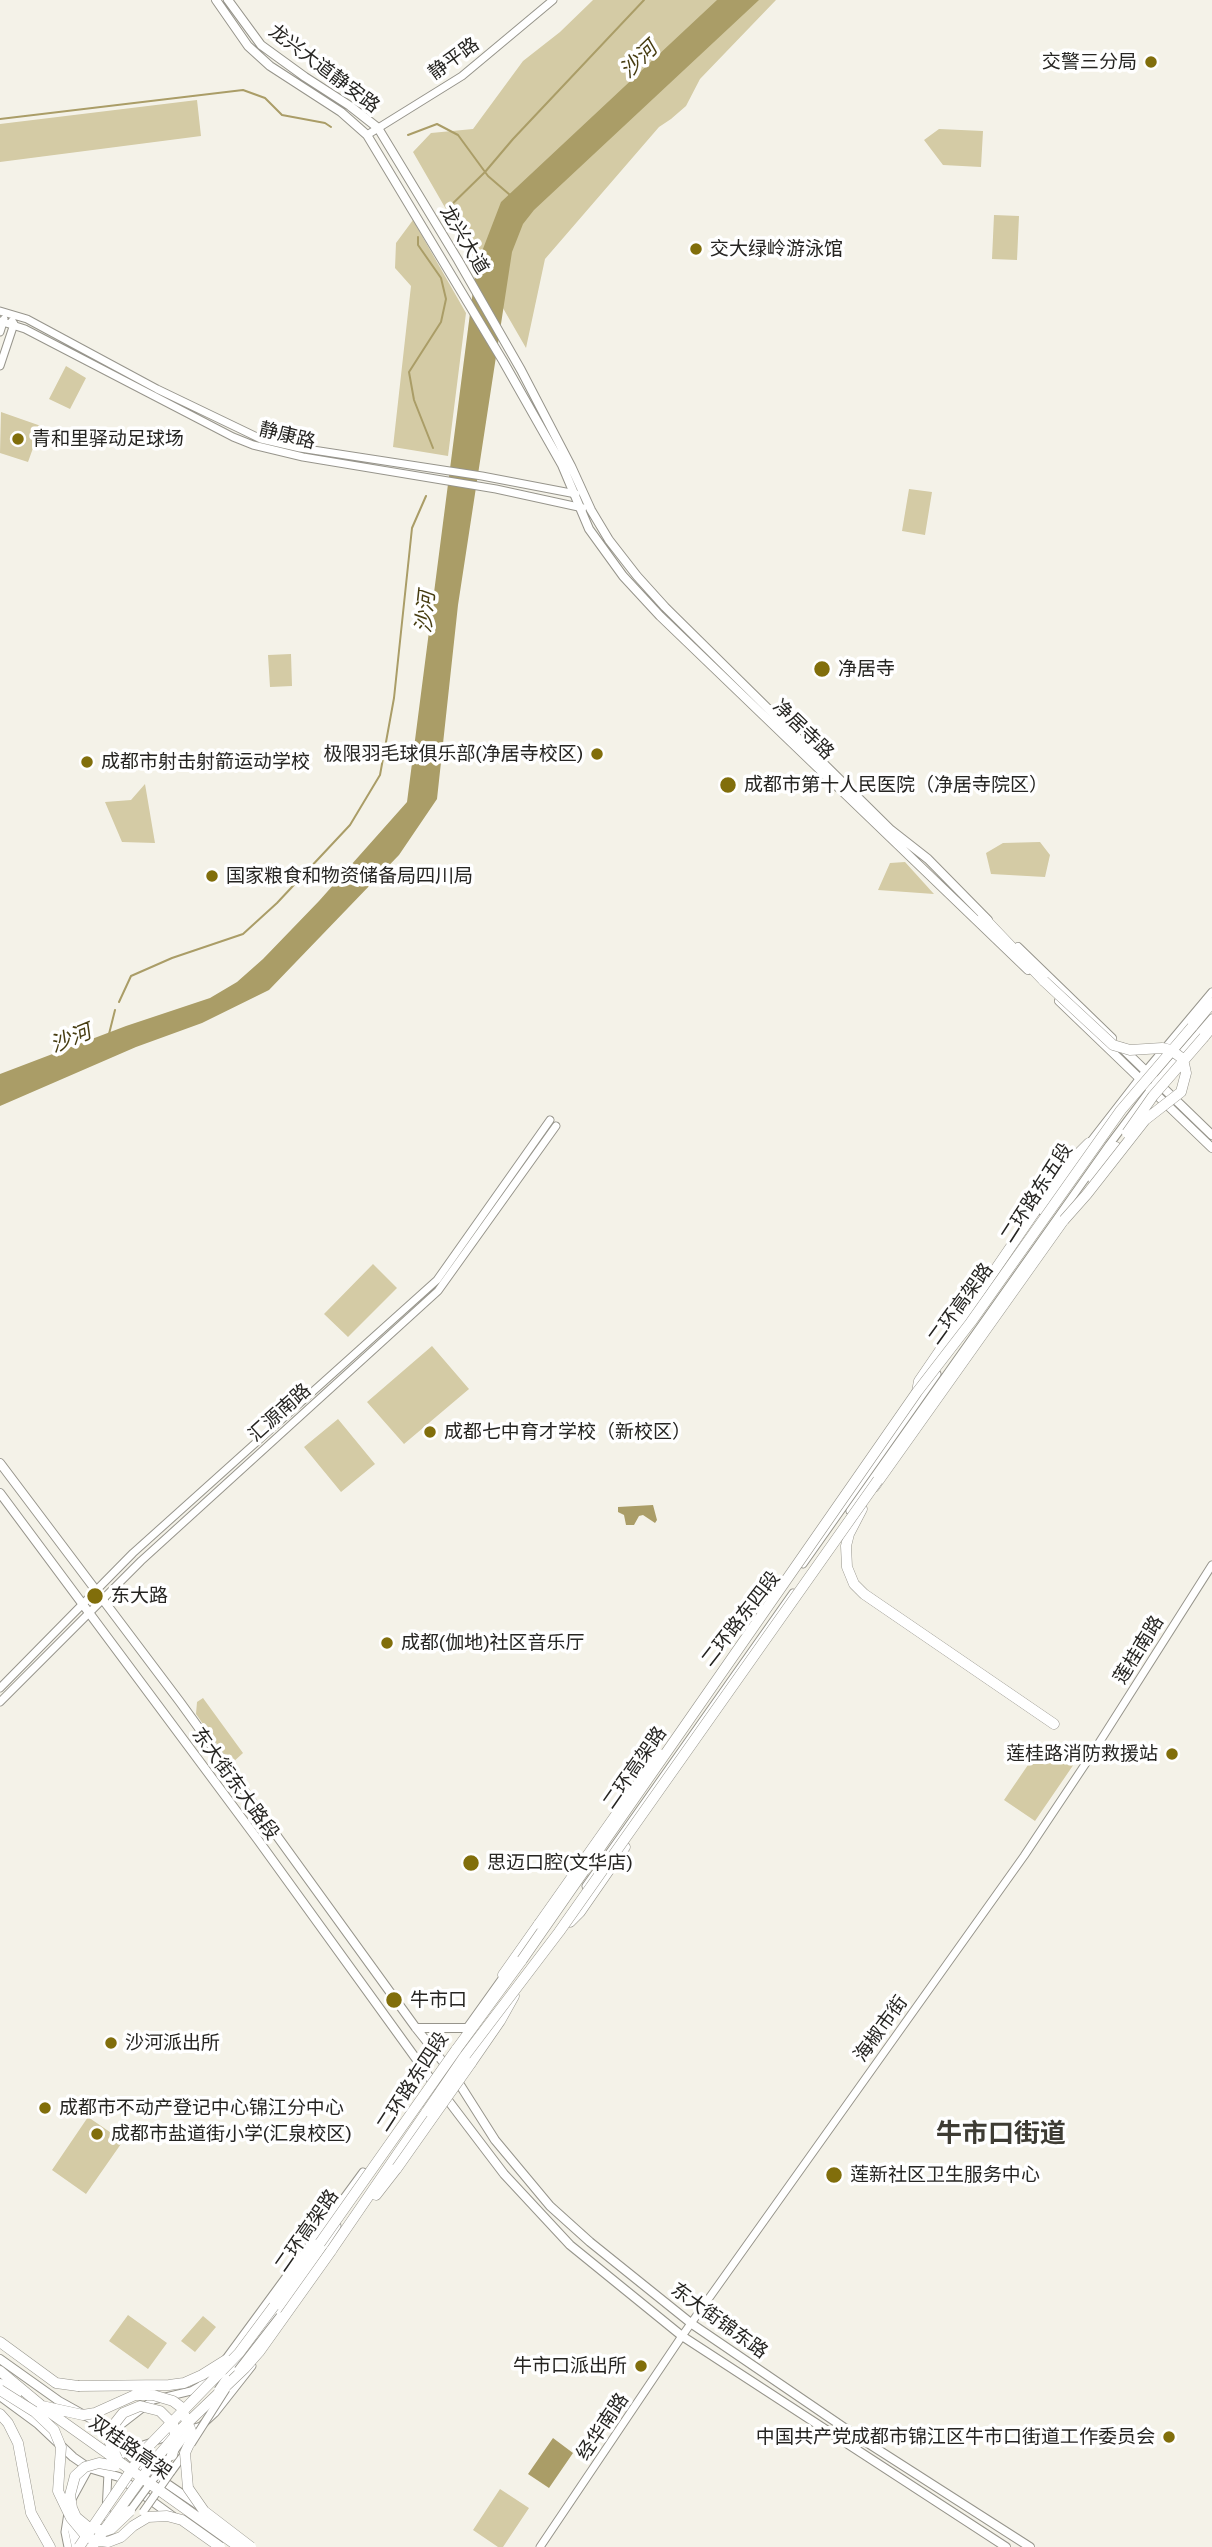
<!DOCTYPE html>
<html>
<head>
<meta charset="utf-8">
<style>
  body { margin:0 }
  canvas { display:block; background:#f4f2e8 }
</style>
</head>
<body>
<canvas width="1212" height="2547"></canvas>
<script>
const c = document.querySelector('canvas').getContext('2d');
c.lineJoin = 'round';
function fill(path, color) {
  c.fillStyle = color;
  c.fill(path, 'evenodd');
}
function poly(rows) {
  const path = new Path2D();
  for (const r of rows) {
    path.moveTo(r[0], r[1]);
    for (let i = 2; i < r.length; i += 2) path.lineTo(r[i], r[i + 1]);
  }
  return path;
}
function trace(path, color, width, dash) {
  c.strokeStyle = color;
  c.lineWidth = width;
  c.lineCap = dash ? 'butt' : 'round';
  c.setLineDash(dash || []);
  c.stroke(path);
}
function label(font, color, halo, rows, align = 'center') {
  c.font = font + ' "Roboto Serif","Noto Sans SC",serif';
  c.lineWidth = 7;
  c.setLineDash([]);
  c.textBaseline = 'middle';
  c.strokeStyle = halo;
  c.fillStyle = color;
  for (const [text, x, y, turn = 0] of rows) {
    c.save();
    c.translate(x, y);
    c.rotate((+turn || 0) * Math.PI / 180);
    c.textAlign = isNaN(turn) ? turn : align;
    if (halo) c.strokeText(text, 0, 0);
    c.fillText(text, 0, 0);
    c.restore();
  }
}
const green = poly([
  [593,0,776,0,700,79,686,106,671,119,659,127,545,259,526,348,413,152,431,133,473,129,523,61,560,32],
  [197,100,201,136,0,162,0,124],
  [939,129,983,131,981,167,943,165,924,140],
  [994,215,1019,216,1017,260,992,259],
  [413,220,466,313,448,456,393,447,411,286,395,268,396,243],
  [66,366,86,378,70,409,49,399],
  [1,412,41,426,28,462,0,453],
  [909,489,932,492,925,535,902,531],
  [291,654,292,686,270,687,268,655],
  [145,784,155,843,122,842,105,802,131,800],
  [1040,842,1050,855,1045,877,991,874,986,853,1003,843],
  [905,862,934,894,878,890,890,863],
  [373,1264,397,1288,348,1337,324,1314],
  [432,1346,469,1389,404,1444,367,1402],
  [338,1419,375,1464,341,1492,304,1447],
  [203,1698,243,1753,231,1764,196,1714,197,1702],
  [1043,1743,1074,1764,1035,1821,1004,1800],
  [88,2117,123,2141,86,2194,52,2170],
  [128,2315,167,2343,148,2369,109,2341],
  [203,2316,216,2327,195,2352,181,2341],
  [500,2489,529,2508,503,2547,498,2547,473,2530]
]);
const water = poly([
  [717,0,759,0,534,210,523,224,512,252,458,605,437,799,399,855,269,990,202,1023,136,1047,0,1106,0,1074,126,1026,210,998,237,982,263,959,319,901,407,802,476,267,501,202],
  [653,1505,657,1520,655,1523,643,1515,639,1516,634,1525,626,1525,624,1515,618,1512,618,1507],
  [553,2438,573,2453,549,2488,528,2474]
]);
const stream = poly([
  [0,119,243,90,265,98,282,115,325,123,331,127],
  [408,135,437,124,458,135,488,176,510,195],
  [443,213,485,172,513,139,644,0],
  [418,237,418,245,441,278,446,299,441,322,409,372,414,400,433,448],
  [119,1002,131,976,172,958,243,934,277,903,350,825,380,775,394,698,412,528,426,496],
  [109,1034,115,1010]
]);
const secondary = poly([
  [367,135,462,76,553,0],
  [0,311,27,319,157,389,261,439,300,448,482,476,576,494],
  [0,321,25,329,233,437,253,445,303,457,496,489,583,508],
  [0,332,4,319],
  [0,366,14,324,12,321],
  [1088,1145,1140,1078,1212,992],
  [1043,1212,1079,1158],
  [850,1511,1109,1145,1151,1089,1212,1018],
  [803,1564,937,1374],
  [0,1688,133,1553,437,1280,550,1120],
  [0,1702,141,1561,438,1291,556,1126],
  [586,1886,793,1593],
  [466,2029,506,1973],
  [226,2378,298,2284,337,2226],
  [188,2430,201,2426,215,2413,252,2366],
  [113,2431,153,2400,191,2391,200,2386,222,2364,363,2172],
  [171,2472,185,2453],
  [71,2501,89,2468],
  [68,2513,65,2532,68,2547],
  [110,2526,106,2512,108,2473,125,2451,176,2434],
  [540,2547,682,2336,1024,1856,1090,1757,1212,1565]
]);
const primary = poly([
  [216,0,248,46,270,66,341,112,367,135,503,361,562,465,589,529,623,576,660,616,1028,970],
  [228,0,261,45,305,77,350,106,378,128,458,260,521,370,571,466,591,510,609,540,637,576,665,607,891,830,928,859,988,920],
  [1018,947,1112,1038],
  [1059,1001,1212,1148],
  [1121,1047,1212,1135],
  [0,1463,180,1702,416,2028,455,2077,495,2140,550,2206,590,2242,692,2324,852,2433,1030,2547],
  [0,1493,258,1840,435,2085],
  [416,2028,466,2028],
  [444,2095,504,2174,570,2245,682,2336,1006,2547],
  [0,2359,59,2401,113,2431,125,2451,138,2464,198,2505],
  [0,2396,38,2424,73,2457,89,2468,119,2477,175,2518]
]);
const highway = poly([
  [983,917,1044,981],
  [1192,1027,1212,1003],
  [1204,1037,1212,1027],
  [1093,1179,1116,1147],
  [917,1392,919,1381,1066,1166,1089,1143],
  [874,1487,1068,1214],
  [862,1509,849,1534,846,1546,847,1567,854,1584,864,1594,1054,1724],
  [570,1922,580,1912,625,1847],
  [503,1975,539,1924],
  [456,2050,522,1960],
  [471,2063,500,2021,514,1996],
  [376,2195,397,2168],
  [331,2251,427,2111],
  [274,2306,320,2243],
  [0,2342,56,2383,78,2386],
  [0,2371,42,2406],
  [0,2384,16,2396],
  [0,2414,8,2423,18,2443,31,2513,50,2547],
  [71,2518,77,2547]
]);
const secondaryBridge = poly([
  [238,2370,280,2316],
  [218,2390,226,2378],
  [191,2444,226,2389],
  [143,2512,171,2472],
  [127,2515,191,2428]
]);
const highwayBridge = poly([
  [1044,981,1113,1045,1130,1050,1162,1048,1171,1050,1183,1059,1186,1073,1181,1092,1145,1120,1087,1194,1064,1220],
  [1127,1133,1153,1096,1204,1037],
  [539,1924,659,1754],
  [522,1960,917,1392,971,1322,1121,1110,1192,1027],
  [427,2111,464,2057,559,1932,878,1480],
  [397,2168,471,2063],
  [320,2243,456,2050],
  [78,2386,169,2385,184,2383,202,2375,226,2360],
  [0,2390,35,2412,54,2430,61,2447,58,2491,71,2518,86,2536,94,2540,108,2542,121,2537,133,2526,148,2517,167,2516,182,2520,220,2547],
  [42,2406,83,2415,95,2413,135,2395,153,2395,173,2401,181,2407,191,2431,190,2442,185,2453,188,2488,204,2511,251,2547],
  [45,2409,239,2547],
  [117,2458,110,2443,109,2433,112,2427,123,2413,140,2406,160,2411,173,2424,176,2440,172,2455],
  [115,2466,99,2463,85,2467,75,2476,70,2495,72,2508,76,2517,88,2527,105,2531,111,2529,130,2511],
  [79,2547,145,2450,239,2353,274,2306],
  [92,2547,154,2461,181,2429,245,2368,259,2352,331,2251]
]);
const markers = [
  [1151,62,7,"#816e0b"],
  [696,249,7,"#816e0b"],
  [18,439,7,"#816e0b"],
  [822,669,9,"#816e0b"],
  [597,754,7,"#816e0b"],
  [87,762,7,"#816e0b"],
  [728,785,9,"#816e0b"],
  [212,876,7,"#816e0b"],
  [430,1432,7,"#816e0b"],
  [95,1596,9,"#816e0b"],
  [387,1643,7,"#816e0b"],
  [1172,1754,7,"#816e0b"],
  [471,1863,9,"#816e0b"],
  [394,2000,9,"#816e0b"],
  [111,2043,7,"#816e0b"],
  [45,2108,7,"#816e0b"],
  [97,2134,7,"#816e0b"],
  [834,2175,9,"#816e0b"],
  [641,2366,7,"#816e0b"],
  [1169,2437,7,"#816e0b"]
];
const streetNames = [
  ["静平路",454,59,-36],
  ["龙兴大道静安路",324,69,37],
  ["龙兴大道",464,240,59],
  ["静康路",287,436,14],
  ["净居寺路",803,730,44],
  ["二环路东五段",1037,1193,-57],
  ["二环高架路",961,1304,-54],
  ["汇源南路",280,1413,-42],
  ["二环路东四段",741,1619,-52],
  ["莲桂南路",1139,1650,-58],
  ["二环高架路",635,1768,-55],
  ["东大街东大路段",235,1784,54],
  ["海椒市街",881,2029,-54],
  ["二环路东四段",413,2082,-57],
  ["二环高架路",307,2231,-55],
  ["东大街锦东路",719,2321,36],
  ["经华南路",603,2427,-56],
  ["双桂路高架",130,2448,35]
];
const poiNames = [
  ["交警三分局",1137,62,"right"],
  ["交大绿岭游泳馆",710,249],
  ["青和里驿动足球场",32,439],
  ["净居寺",838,669],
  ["极限羽毛球俱乐部(净居寺校区)",583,754,"right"],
  ["成都市射击射箭运动学校",101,762],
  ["成都市第十人民医院（净居寺院区）",744,785],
  ["国家粮食和物资储备局四川局",226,876],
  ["成都七中育才学校（新校区）",444,1432],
  ["东大路",111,1596],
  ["成都(伽地)社区音乐厅",401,1643],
  ["莲桂路消防救援站",1158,1754,"right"],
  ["思迈口腔(文华店)",487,1863],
  ["牛市口",410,2000],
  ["沙河派出所",125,2043],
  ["成都市不动产登记中心锦江分中心",59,2108],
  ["成都市盐道街小学(汇泉校区)",111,2134],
  ["莲新社区卫生服务中心",850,2175],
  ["牛市口派出所",627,2366,"right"],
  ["中国共产党成都市锦江区牛市口街道工作委员会",1155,2437,"right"]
];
const waterNames = [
  ["沙河",639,60,-44],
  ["沙河",426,612,-84],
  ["沙河",71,1039,-22]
];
const districtNames = [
  ["牛市口街道",1001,2134]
];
fill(green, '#d4cba5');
fill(water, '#aa9d67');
trace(stream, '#aa9d67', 2);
trace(secondary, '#97958c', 9);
trace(primary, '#97958c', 10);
trace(highway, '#97958c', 11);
trace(secondary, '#fff', 7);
trace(primary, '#fff', 8);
trace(highway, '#fff', 10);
trace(secondaryBridge, '#97958c', 9, []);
trace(highwayBridge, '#97958c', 11, []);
trace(secondaryBridge, '#fff', 7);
trace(highwayBridge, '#fff', 10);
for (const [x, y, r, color] of markers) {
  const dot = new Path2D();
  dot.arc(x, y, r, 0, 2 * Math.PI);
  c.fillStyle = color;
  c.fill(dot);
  trace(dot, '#fff', 2.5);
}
label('19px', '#262522', '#fff', streetNames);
label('19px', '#262522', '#fff', poiNames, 'left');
label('italic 21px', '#473d11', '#fff', waterNames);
label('bold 26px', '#3e3c34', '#fff', districtNames);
</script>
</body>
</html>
